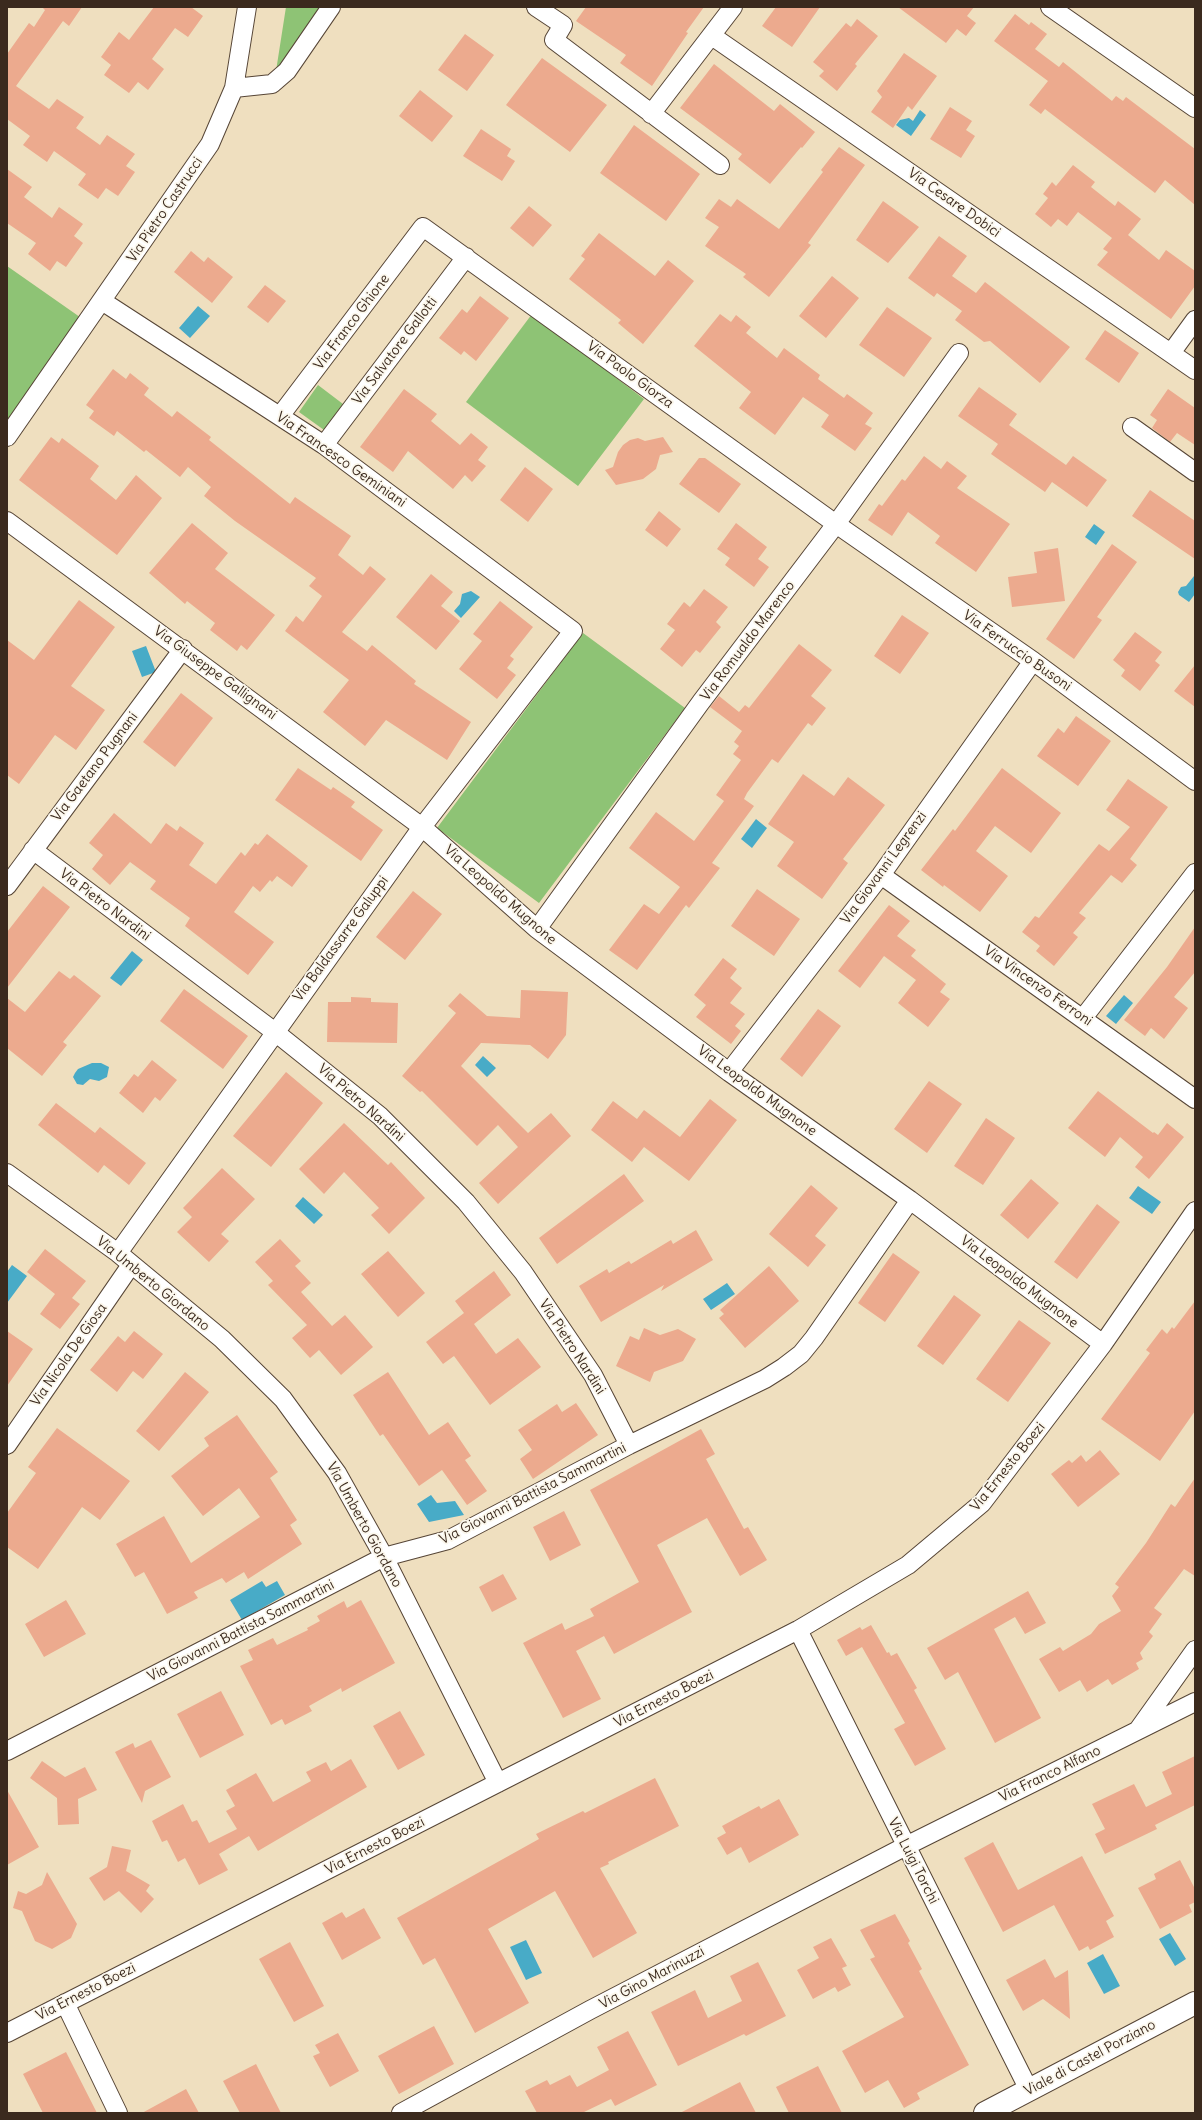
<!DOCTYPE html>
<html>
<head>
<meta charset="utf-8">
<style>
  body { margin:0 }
  #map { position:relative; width:1202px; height:2120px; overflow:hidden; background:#efdfbf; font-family:Delius,sans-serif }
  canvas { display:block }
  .frame { position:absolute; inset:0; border:8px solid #3b2a1e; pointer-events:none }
</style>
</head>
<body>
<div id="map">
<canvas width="1202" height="2120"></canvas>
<div class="frame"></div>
</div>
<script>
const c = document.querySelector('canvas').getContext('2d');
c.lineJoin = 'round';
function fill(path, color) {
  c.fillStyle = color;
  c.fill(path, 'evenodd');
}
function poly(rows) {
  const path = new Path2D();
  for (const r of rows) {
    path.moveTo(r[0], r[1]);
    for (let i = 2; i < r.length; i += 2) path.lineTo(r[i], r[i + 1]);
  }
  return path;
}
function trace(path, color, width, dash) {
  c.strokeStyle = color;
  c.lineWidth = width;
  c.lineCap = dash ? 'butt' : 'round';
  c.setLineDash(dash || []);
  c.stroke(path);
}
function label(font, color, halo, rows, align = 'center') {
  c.font = font + ' Delius,sans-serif';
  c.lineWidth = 3.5;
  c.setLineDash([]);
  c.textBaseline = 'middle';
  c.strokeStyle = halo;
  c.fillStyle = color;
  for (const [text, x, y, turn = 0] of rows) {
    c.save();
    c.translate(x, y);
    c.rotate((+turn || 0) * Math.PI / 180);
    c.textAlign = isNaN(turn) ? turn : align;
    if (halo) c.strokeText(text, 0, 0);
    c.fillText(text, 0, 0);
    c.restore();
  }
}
const green = poly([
  [286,7,322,7,276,71],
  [7,266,87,322,7,435],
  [532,314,644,399,578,486,466,402],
  [318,385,343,404,324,430,299,412],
  [583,633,685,708,539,903,437,828]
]);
const water = poly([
  [920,110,926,115,911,136,896,125,900,120,909,118,913,121],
  [198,306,210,316,190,338,179,328],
  [1094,524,1105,532,1096,545,1085,537],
  [1194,576,1195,594,1189,602,1179,595,1178,592,1181,587,1186,586],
  [471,591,480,597,461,618,454,611,460,604,462,594],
  [146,646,156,672,142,677,132,651],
  [756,819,767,828,752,848,741,839],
  [132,951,143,960,121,986,110,978],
  [1124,995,1133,1003,1116,1024,1106,1016],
  [483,1056,496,1068,487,1077,475,1065],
  [92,1063,101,1063,109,1067,107,1077,99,1081,90,1079,83,1085,77,1084,73,1077,75,1073,78,1069],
  [1138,1186,1161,1202,1152,1214,1129,1198],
  [303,1197,323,1215,314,1224,295,1206],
  [12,1265,27,1276,7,1303,7,1272],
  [727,1283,735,1294,711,1310,703,1299],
  [431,1495,437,1503,455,1501,464,1515,429,1522,417,1504],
  [262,1581,266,1587,277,1581,285,1595,242,1620,230,1600],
  [1170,1933,1186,1959,1175,1966,1159,1939],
  [526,1940,542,1973,526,1980,510,1947],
  [1103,1954,1120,1986,1104,1994,1087,1963]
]);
const building = poly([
  [42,7,82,7,69,26,63,21,16,86,49,109,57,99,84,117,76,128,100,145,107,135,135,154,126,166,135,172,118,196,106,188,98,199,78,185,86,174,54,151,47,162,23,145,30,136,7,119,7,54,29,23,34,27,45,10],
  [154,7,191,7,203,16,188,37,175,28,152,59,164,69,148,90,138,82,129,93,104,75,111,65,101,57,119,32,129,40],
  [586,7,704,7,686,32,688,33,652,86,620,63,626,55,576,21],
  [776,7,820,7,792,47,762,26],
  [898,7,974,7,967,16,976,23,966,36,957,29,946,43],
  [1015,14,1029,25,1031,22,1047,34,1035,49,1059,67,1063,62,1112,101,1116,96,1123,101,1126,97,1195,149,1195,205,1165,180,1155,193,1045,109,1041,114,1029,105,1048,81,994,41],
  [857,19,878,36,855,64,857,66,837,91,819,76,824,71,813,62,846,23,851,27],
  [465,34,494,55,467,91,438,70],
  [904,53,937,76,912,110,908,106,893,128,871,112,882,97,877,91],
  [542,58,607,105,570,152,506,105],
  [714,64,774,111,780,104,815,132,802,148,801,147,770,184,738,159,742,154,680,108],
  [420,90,453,116,432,142,399,116],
  [950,107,972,121,966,130,975,136,961,158,930,139],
  [634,125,700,174,666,221,600,173],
  [481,129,511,149,507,156,515,161,502,181,463,156],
  [839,147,865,165,808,243,811,245,769,297,743,277,746,274,705,246,719,227,705,218,719,199,731,207,737,199,779,229,823,172,821,170],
  [1073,165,1095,182,1091,187,1115,206,1118,201,1141,219,1128,235,1159,260,1166,250,1195,271,1195,286,1171,319,1097,265,1108,252,1103,249,1112,238,1078,212,1067,226,1058,219,1051,227,1035,214,1048,198,1043,194,1052,182,1056,186],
  [7,169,32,187,24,197,52,218,59,207,83,224,74,236,83,243,66,267,57,261,50,271,28,254,36,243,7,223],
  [883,201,919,227,888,263,856,240],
  [529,206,552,225,533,247,510,228],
  [599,233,655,276,668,260,694,281,643,344,618,323,621,320,569,279,585,259,581,256],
  [939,236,967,256,952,276,976,293,985,282,1070,347,1040,383,990,341,984,342,955,320,962,311,937,293,934,297,908,278],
  [191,251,204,262,208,257,233,277,212,303,174,272],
  [832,276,859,298,826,338,799,316],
  [265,285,286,301,268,323,247,307],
  [480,296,509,318,476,361,464,351,461,355,439,338,462,309,467,313],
  [887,307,932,338,904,377,859,345],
  [720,314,731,322,736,315,751,327,746,333,777,358,784,348,820,375,818,379,844,398,847,394,873,413,865,424,872,428,855,451,821,427,829,415,803,397,775,435,739,408,751,392,694,346],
  [1105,330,1139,353,1119,383,1085,359],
  [113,369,126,379,130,373,149,388,144,395,172,417,177,411,211,437,209,440,290,504,295,497,351,536,338,555,363,575,370,566,386,579,342,632,367,651,372,645,416,681,414,684,471,722,447,760,386,720,365,746,323,712,349,680,285,631,296,616,303,622,322,596,309,586,316,578,235,521,204,496,211,487,188,467,180,477,146,450,144,452,117,431,114,436,89,418,94,411,86,405],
  [979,387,1017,414,1009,425,1066,465,1073,456,1107,480,1087,507,1052,482,1045,492,991,454,998,444,958,416],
  [404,389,437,414,431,421,460,445,471,433,488,447,478,460,486,466,472,482,465,475,453,489,408,451,393,472,360,447],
  [1168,389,1195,408,1195,445,1177,433,1170,442,1152,428,1157,420,1150,415],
  [51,437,59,443,62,438,99,466,90,479,116,500,136,475,162,498,117,555,19,480],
  [663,437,673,452,660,455,656,469,643,479,616,485,605,470,613,467,618,452,623,445,630,440,638,438,645,441],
  [924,456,941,469,947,461,967,476,957,488,1010,524,976,572,935,543,940,536,908,512,892,536,868,520,879,504,882,506,902,479,905,481],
  [699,458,705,458,741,484,719,513,679,484],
  [525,467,553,489,528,522,500,500],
  [1150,490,1195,521,1195,559,1132,516],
  [659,511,681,529,667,547,645,530],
  [192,523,228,553,215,569,275,615,247,650,241,645,237,651,210,630,215,623,187,601,185,604,149,573],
  [736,523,767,547,758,559,769,567,754,587,725,565,730,558,717,549],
  [1112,544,1137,562,1097,617,1102,620,1074,659,1046,639],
  [1058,548,1065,601,1012,607,1008,577,1037,573,1034,552],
  [431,574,453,592,441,606,460,621,436,650,396,617],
  [704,589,728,607,716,622,721,627,700,653,696,650,682,667,660,649,675,630,667,624,684,602,690,607],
  [79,600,115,627,71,686,105,710,76,750,55,735,19,784,7,775,7,640,34,660],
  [500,601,533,627,510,656,514,659,507,668,516,675,497,699,459,669,482,641,473,634],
  [902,615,929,633,900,674,874,656],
  [1135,632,1162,652,1155,661,1160,665,1140,691,1121,676,1125,670,1113,660],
  [799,644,832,670,811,696,826,708,812,726,808,723,778,763,772,759,747,793,744,799,754,806,712,863,720,868,689,908,686,905,637,970,609,950,644,904,659,914,680,887,629,848,656,812,694,841,724,801,716,795,741,760,733,754,739,746,734,742,742,731,710,707,719,696,739,712,745,705,749,708],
  [1195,665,1195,707,1174,691],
  [181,693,213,718,175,767,143,742],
  [1076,716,1111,741,1078,786,1037,756,1058,728,1064,733],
  [298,768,331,790,333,787,355,802,351,807,383,830,361,861,275,800],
  [1002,768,1061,813,1031,853,995,826,976,851,1008,876,980,912,944,885,943,887,921,870,953,829,955,831],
  [803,774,834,796,848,777,885,805,843,859,848,863,822,899,777,866,794,842,768,824],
  [1128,779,1168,807,1130,859,1137,865,1122,883,1111,875,1079,913,1086,918,1073,933,1078,937,1054,966,1036,951,1040,946,1022,932,1035,916,1039,918,1099,844,1109,851,1130,827,1106,810],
  [114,813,151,844,166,823,177,831,180,826,204,843,189,865,216,884,241,852,245,856,255,843,258,845,267,834,308,866,292,887,277,876,272,882,270,880,260,892,253,886,234,912,274,942,248,975,185,926,190,918,150,889,156,881,130,862,110,885,92,869,103,855,89,843],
  [43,886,70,907,7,988,7,932],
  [757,889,800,919,774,956,731,926],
  [413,891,442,914,405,960,376,937],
  [889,905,910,921,897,936,916,950,911,956,946,984,940,992,950,999,928,1027,898,1003,916,980,884,956,860,988,838,971],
  [1195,927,1195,972,1174,997,1188,1008,1164,1039,1151,1028,1145,1036,1124,1020,1167,967],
  [723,958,737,969,730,978,742,988,730,1003,745,1014,735,1026,741,1031,731,1044,696,1017,706,1005,694,995],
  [59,971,70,979,74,975,101,996,63,1042,67,1045,42,1076,7,1048,7,998,25,1012],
  [184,989,248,1036,223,1069,160,1021],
  [521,990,568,992,566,1035,548,1059,530,1045,481,1043,461,1066,528,1133,551,1113,571,1136,498,1204,479,1183,518,1147,498,1125,477,1146,422,1091,420,1092,402,1076,456,1013,448,1006,460,993,487,1016,520,1018],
  [351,997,371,998,371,1002,398,1003,397,1043,327,1042,328,1002,351,1002],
  [818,1009,841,1026,802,1077,780,1059],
  [152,1060,177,1080,160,1101,155,1097,143,1113,119,1093,134,1074,138,1077],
  [286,1072,323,1103,271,1167,233,1136],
  [929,1081,962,1104,927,1153,894,1129],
  [1098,1091,1153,1133,1154,1132,1158,1135,1167,1123,1184,1137,1149,1179,1135,1167,1143,1157,1120,1137,1105,1157,1068,1128],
  [710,1099,737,1120,689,1181,644,1147,632,1162,591,1130,613,1101,637,1119,644,1110,680,1137],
  [56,1103,95,1133,100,1127,146,1163,129,1185,104,1165,98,1173,38,1125],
  [986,1118,1015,1138,983,1185,954,1166],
  [344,1123,388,1165,391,1162,425,1198,389,1234,371,1215,379,1208,344,1172,324,1194,299,1169],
  [222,1168,255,1199,221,1234,229,1241,209,1262,177,1232,192,1217,183,1208],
  [624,1174,644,1201,557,1264,539,1238],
  [1031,1179,1059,1203,1028,1239,1000,1215],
  [811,1185,838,1208,815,1236,826,1245,808,1267,769,1234],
  [1097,1204,1120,1222,1077,1279,1054,1262],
  [696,1230,713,1260,661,1291,664,1285,601,1322,579,1286,607,1269,609,1273,629,1261,631,1264,671,1240,673,1244],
  [280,1239,301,1261,295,1266,311,1283,301,1292,332,1326,345,1315,373,1347,341,1375,319,1350,310,1358,292,1338,307,1325,268,1285,273,1281,255,1262],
  [45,1249,86,1281,72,1298,80,1304,60,1329,40,1314,55,1294,27,1272],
  [388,1251,425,1293,398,1317,361,1274],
  [893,1253,920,1272,885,1322,858,1303],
  [769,1266,799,1301,745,1348,719,1318,724,1314,720,1310],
  [494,1271,511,1295,474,1324,496,1354,518,1338,541,1367,490,1405,454,1356,443,1364,426,1342,464,1313,455,1301],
  [954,1295,981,1315,943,1365,917,1346],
  [1195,1301,1195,1411,1160,1461,1101,1419,1150,1353,1146,1350,1162,1329,1167,1334,1172,1327,1174,1329],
  [1019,1320,1051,1343,1008,1402,976,1379],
  [644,1328,660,1335,678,1329,696,1339,683,1361,654,1372,650,1382,616,1366,630,1336,639,1340],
  [7,1331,33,1349,7,1386],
  [134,1331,163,1354,143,1379,133,1371,117,1392,90,1370,118,1336,125,1342],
  [185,1372,209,1392,159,1451,136,1431],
  [388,1372,429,1435,448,1422,471,1456,465,1460,487,1491,467,1505,442,1470,419,1486,383,1434,380,1436,353,1395],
  [576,1403,598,1435,533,1479,520,1459,532,1450,518,1430,557,1404,562,1412],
  [237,1415,278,1472,270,1478,297,1520,290,1525,302,1544,248,1579,244,1572,226,1583,222,1578,194,1592,198,1598,167,1614,144,1572,135,1577,116,1544,164,1516,191,1563,260,1517,239,1488,203,1516,171,1476,209,1446,204,1438],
  [57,1428,130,1481,100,1520,82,1507,38,1569,7,1547,7,1513,36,1473,28,1467],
  [701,1429,715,1454,706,1459,744,1529,748,1527,767,1560,740,1576,707,1518,657,1545,692,1612,614,1654,604,1636,576,1651,601,1699,563,1718,523,1643,562,1623,565,1630,594,1616,590,1609,639,1582,590,1490],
  [1100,1450,1120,1474,1078,1507,1051,1474,1069,1460,1072,1463,1081,1455,1086,1462],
  [1195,1478,1195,1576,1184,1569,1154,1608,1162,1614,1149,1632,1153,1636,1140,1653,1143,1659,1136,1663,1139,1669,1112,1685,1108,1679,1087,1692,1080,1680,1059,1692,1039,1659,1060,1647,1063,1651,1091,1634,1099,1624,1121,1611,1112,1596,1119,1587,1115,1584,1146,1543,1171,1504,1175,1507],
  [564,1511,581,1545,550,1561,533,1527],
  [503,1574,517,1599,492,1612,479,1587],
  [1028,1591,1046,1623,1025,1634,1015,1617,994,1629,1041,1718,995,1743,958,1672,945,1680,927,1648],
  [66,1600,86,1634,44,1657,25,1624],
  [361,1600,395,1663,342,1692,341,1688,309,1706,312,1711,285,1725,282,1719,271,1725,240,1666,253,1660,248,1650,273,1638,277,1645,308,1630,307,1628,320,1621,317,1616,344,1601,347,1608],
  [871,1625,887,1653,889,1652,891,1656,897,1653,917,1688,914,1690,946,1749,915,1766,894,1729,905,1723,862,1647,846,1656,837,1640,860,1627,862,1630],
  [221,1691,244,1735,200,1758,177,1714],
  [400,1711,425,1755,398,1770,373,1726],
  [151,1740,171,1777,145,1791,142,1803,115,1752,133,1743,135,1748],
  [1195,1756,1195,1805,1155,1825,1157,1829,1105,1854,1095,1834,1105,1829,1092,1804,1134,1784,1146,1807,1172,1794,1162,1772],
  [351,1759,367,1787,258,1851,249,1836,219,1854,228,1870,199,1885,185,1858,178,1862,167,1840,162,1842,152,1821,183,1804,192,1822,197,1820,209,1843,237,1829,226,1811,235,1806,226,1790,256,1773,273,1802,311,1781,306,1772,326,1762,331,1771],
  [42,1761,65,1777,85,1767,97,1790,78,1799,79,1824,58,1825,57,1798,30,1778],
  [655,1778,679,1826,608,1862,609,1864,600,1868,637,1933,593,1958,555,1891,488,1929,529,2003,475,2033,435,1958,423,1965,397,1918,539,1839,536,1834,583,1811,585,1813],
  [7,1790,39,1847,7,1865],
  [779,1799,799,1835,749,1863,741,1847,727,1855,717,1838,726,1833,722,1826,759,1806,761,1809],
  [993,1842,1018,1890,1082,1856,1114,1916,1106,1921,1114,1937,1090,1950,1088,1946,1079,1951,1054,1905,1003,1932,964,1858],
  [112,1846,131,1850,126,1871,150,1885,146,1891,154,1899,141,1913,119,1891,104,1901,89,1878,107,1867],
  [1180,1860,1195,1889,1195,1902,1189,1905,1192,1912,1160,1929,1138,1888,1156,1879,1154,1874],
  [47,1872,77,1924,71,1938,52,1949,35,1941,22,1911,13,1908,18,1891,26,1894,42,1885],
  [364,1908,381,1938,342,1960,322,1923,342,1912,346,1918],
  [895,1914,910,1941,908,1943,922,1969,919,1971,969,2065,917,2093,920,2099,904,2108,888,2080,865,2093,842,2051,904,2017,870,1959,875,1957,860,1930],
  [831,1938,847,1966,842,1968,851,1985,838,1992,835,1987,813,1999,797,1970,819,1958,813,1947],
  [290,1942,324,2006,294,2022,259,1959],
  [1045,1959,1055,1978,1068,1970,1070,2019,1043,1999,1023,2011,1006,1980],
  [758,1962,786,2016,746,2036,744,2034,678,2066,651,2012,695,1990,708,2018,742,2001,730,1976],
  [434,2026,454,2064,399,2094,378,2056],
  [628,2031,657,2085,615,2106,611,2099,582,2113,537,2113,525,2091,547,2080,550,2085,570,2075,577,2087,609,2070,597,2047],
  [338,2033,359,2071,330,2087,313,2056,320,2053,315,2045],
  [66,2052,97,2113,43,2113,23,2074],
  [256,2064,281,2113,240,2113,223,2081],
  [818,2066,842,2113,789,2113,776,2087],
  [740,2082,756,2113,680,2113],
  [186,2089,199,2113,142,2113]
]);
const minor = poly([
  [536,7,563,25,554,40,720,165],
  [1050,7,1195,108],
  [712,36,1195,370],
  [234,88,272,84,287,71,331,7],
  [651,114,733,7],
  [102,301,324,445,573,631,422,827,118,1253],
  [1171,353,1195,320],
  [280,416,423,227,836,524,1033,661,1195,781],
  [1132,427,1195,472],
  [7,437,210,144,234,88,247,7],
  [324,445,466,257],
  [7,521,422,827,537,929,729,1072,910,1200,1103,1344],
  [33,850,275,1032,380,1116,466,1202,523,1272,593,1375,629,1445],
  [881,875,1195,1099],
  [7,886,183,649],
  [537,929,701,702,836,524,959,353],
  [1083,1018,1195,873],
  [729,1072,881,875,1033,661],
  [7,1173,118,1253,222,1339,283,1399,337,1473,384,1557,498,1783],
  [7,1445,131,1265],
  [798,1630,1029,2090],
  [1138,1730,1195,1650],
  [7,1751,384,1557,448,1540,629,1445,765,1379,784,1367,801,1354,814,1338,910,1200],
  [65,2003,118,2113],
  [7,2033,798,1630,908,1565,982,1503,1103,1344,1195,1211],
  [401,2113,590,2010,906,1846,1195,1702]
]);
const tertiary = poly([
  [985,2113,1195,2003]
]);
const streetNames = [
  ["Via Cesare Dobici",954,203,35],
  ["Via Pietro Castrucci",165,210,-56],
  ["Via Franco Ghione",352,322,-53],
  ["Via Salvatore Gallotti",395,351,-53],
  ["Via Paolo Giorza",630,375,36],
  ["Via Francesco Geminiani",341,460,35],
  ["Via Romualdo Marenco",748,641,-53],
  ["Via Ferruccio Busoni",1017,651,35],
  ["Via Giuseppe Gallignani",215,673,36],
  ["Via Gaetano Pugnani",95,767,-53],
  ["Via Giovanni Legrenzi",884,868,-54],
  ["Via Leopoldo Mugnone",500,895,41],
  ["Via Pietro Nardini",105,905,37],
  ["Via Baldassarre Galuppi",341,939,-54],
  ["Via Vincenzo Ferroni",1038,986,35],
  ["Via Leopoldo Mugnone",757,1091,36],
  ["Via Pietro Nardini",361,1103,41],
  ["Via Leopoldo Mugnone",1019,1282,37],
  ["Via Umberto Giordano",153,1284,39],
  ["Via Pietro Nardini",572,1347,57],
  ["Via Nicola De Giosa",69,1355,-55],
  ["Via Ernesto Boezi",1008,1467,-51],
  ["Via Giovanni Battista Sammartini",533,1494,-27],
  ["Via Umberto Giordano",364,1525,61],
  ["Via Giovanni Battista Sammartini",241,1631,-27],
  ["Via Ernesto Boezi",664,1699,-27],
  ["Via Franco Alfano",1050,1774,-26],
  ["Via Ernesto Boezi",375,1846,-27],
  ["Via Luigi Torchi",913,1861,63],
  ["Via Gino Marinuzzi",652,1978,-28],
  ["Via Ernesto Boezi",86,1992,-27],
  ["Viale di Castel Porziano",1090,2058,-28]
];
fill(green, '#8ec375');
fill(water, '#48abc7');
fill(building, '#ecaa8e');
trace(minor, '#564536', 20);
trace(tertiary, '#564536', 24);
trace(minor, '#fff', 18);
trace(tertiary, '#fff', 22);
label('14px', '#3b2a1e', '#fbf7ec', streetNames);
</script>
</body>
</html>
